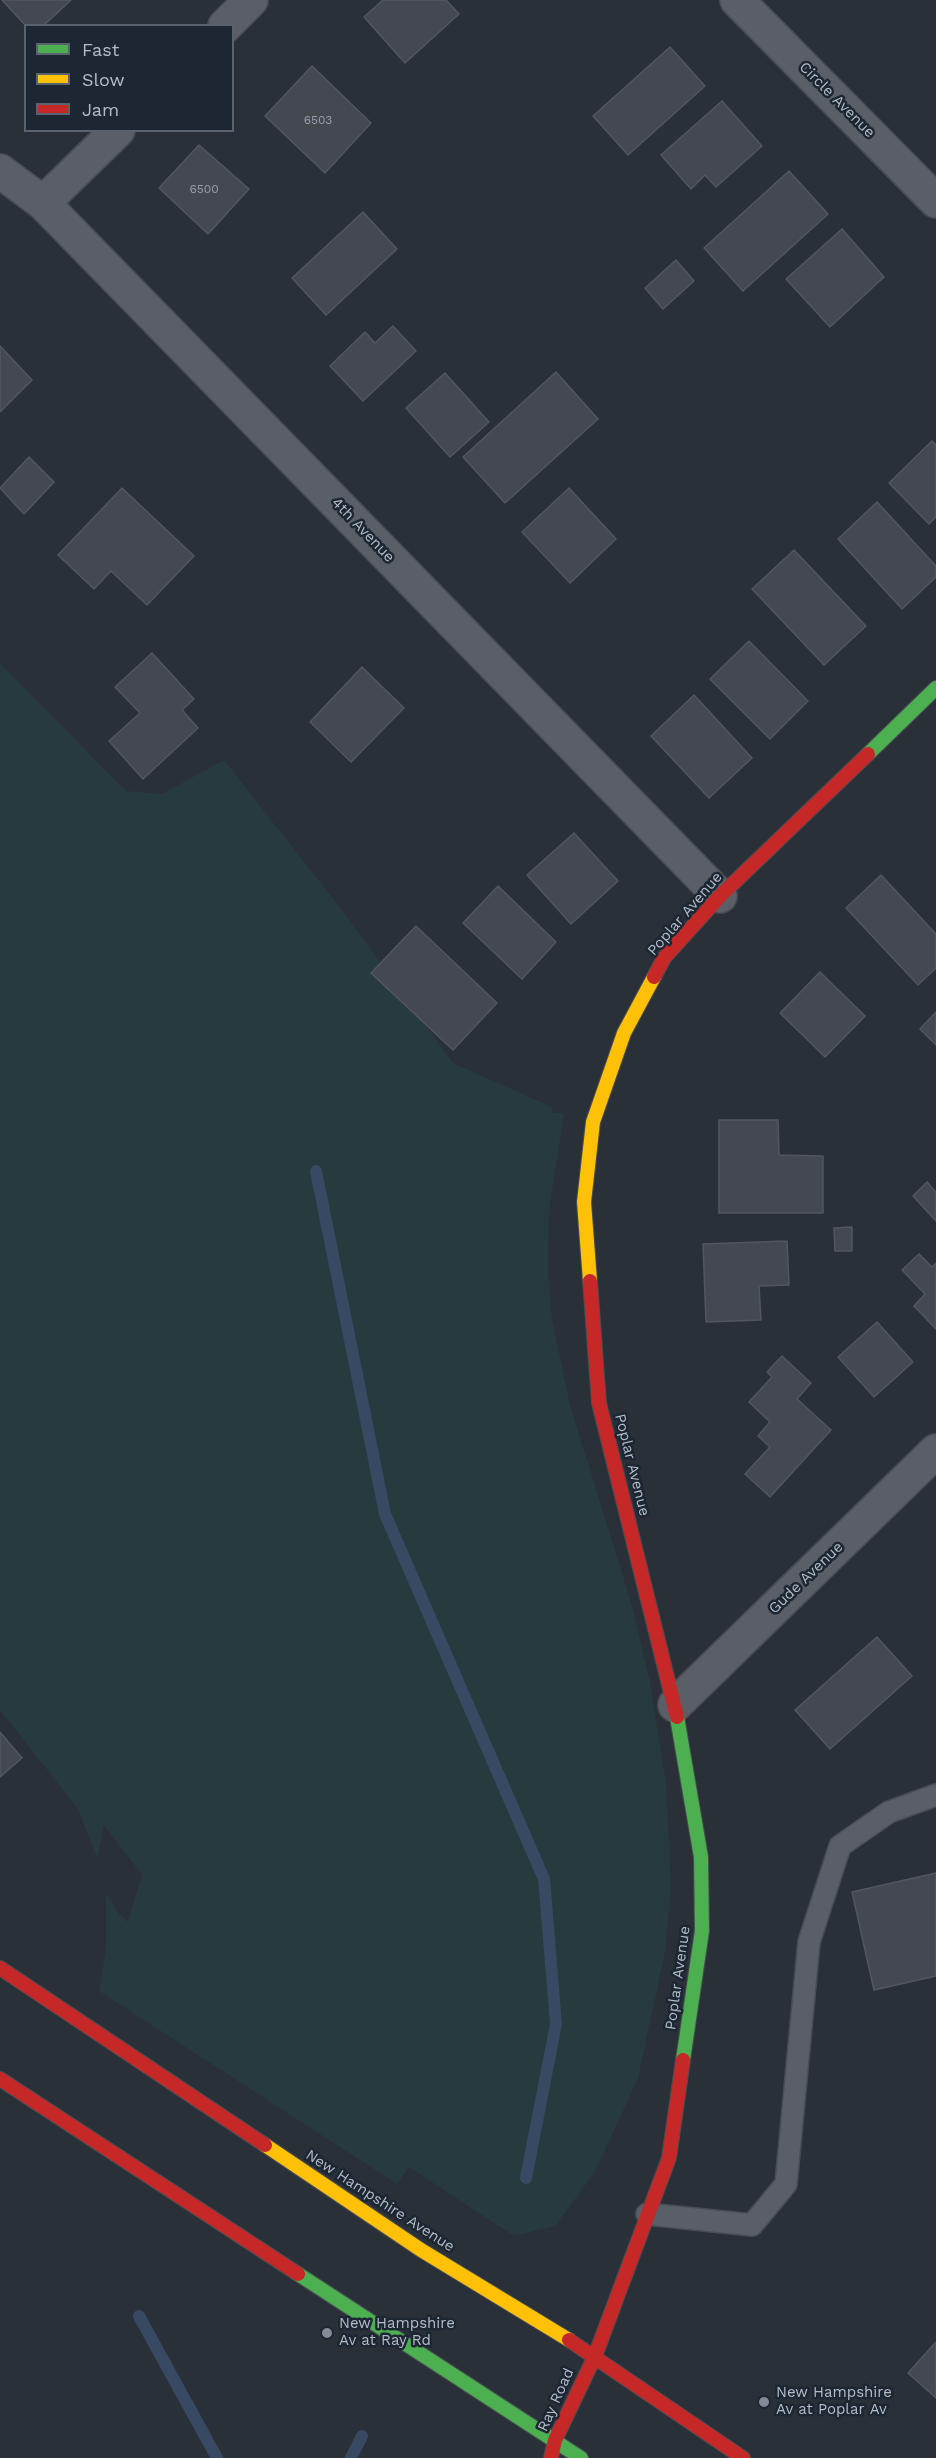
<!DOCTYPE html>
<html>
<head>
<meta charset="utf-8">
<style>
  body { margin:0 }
  #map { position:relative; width:936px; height:2458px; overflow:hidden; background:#2a3038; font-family:"Work Sans",sans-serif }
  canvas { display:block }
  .legend { position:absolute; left:24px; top:24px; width:210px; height:108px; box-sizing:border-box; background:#1d2633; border:2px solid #59626f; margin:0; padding:8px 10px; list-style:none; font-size:18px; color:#b4bcc9 }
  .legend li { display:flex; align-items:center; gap:12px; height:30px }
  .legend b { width:30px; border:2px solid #59626f }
</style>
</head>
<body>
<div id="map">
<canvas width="936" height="2458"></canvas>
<ul class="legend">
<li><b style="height:8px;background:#4caf50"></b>Fast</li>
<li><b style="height:8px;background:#ffc107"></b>Slow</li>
<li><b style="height:8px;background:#c62828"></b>Jam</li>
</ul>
</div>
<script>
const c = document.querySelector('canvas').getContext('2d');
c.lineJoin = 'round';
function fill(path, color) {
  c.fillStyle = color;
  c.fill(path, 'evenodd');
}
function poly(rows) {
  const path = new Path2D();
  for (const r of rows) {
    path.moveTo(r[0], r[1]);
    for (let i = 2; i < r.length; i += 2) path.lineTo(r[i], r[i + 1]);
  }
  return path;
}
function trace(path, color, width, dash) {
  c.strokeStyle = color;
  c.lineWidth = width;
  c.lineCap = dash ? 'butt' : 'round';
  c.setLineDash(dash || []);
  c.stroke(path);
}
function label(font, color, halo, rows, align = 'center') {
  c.font = font + ' "Work Sans",sans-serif';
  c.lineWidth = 5;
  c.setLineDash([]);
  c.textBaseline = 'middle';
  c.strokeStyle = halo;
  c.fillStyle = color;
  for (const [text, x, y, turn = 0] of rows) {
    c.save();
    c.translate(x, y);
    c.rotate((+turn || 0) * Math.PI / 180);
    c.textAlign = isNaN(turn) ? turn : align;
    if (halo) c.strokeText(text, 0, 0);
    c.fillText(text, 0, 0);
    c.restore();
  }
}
const green = poly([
  [0,663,126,791,162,794,224,760,345,914,453,1063,552,1107,552,1113,564,1113,549,1211,548,1271,552,1320,570,1405,631,1602,649,1677,666,1782,671,1888,665,1952,638,2078,595,2172,555,2226,514,2236,409,2167,397,2184,99,1991,106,1948,106,1896,107,1894,118,1913,128,1922,142,1875,104,1825,97,1858,78,1809,0,1710]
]);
const stream = poly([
  [316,1171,385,1514,544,1879,556,2024,526,2178],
  [139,2316,217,2458],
  [351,2458,362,2436]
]);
const building = poly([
  [2,0,71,0,43,26,26,26,2,0],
  [383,0,446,0,459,14,405,63,364,17,383,0],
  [670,47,705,86,628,155,593,116,670,47],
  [312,66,371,123,325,173,265,116,312,66],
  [722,101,762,146,716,187,705,175,691,189,661,155,722,101],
  [199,145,249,189,208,234,159,188,199,145],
  [789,171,828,214,743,291,704,248,789,171],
  [363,212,397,249,326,315,292,278,363,212],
  [842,229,884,277,830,327,786,279,842,229],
  [676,260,694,281,663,309,645,288,676,260],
  [393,326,416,351,363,401,330,366,365,332,375,343,393,326],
  [0,346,32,380,0,412,0,346],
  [556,372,598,419,505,503,463,457,556,372],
  [445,373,489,422,450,457,406,408,445,373],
  [932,441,936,445,936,517,929,524,889,483,932,441],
  [29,457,54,482,24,514,0,488,29,457],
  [122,488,194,556,147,605,111,571,94,589,58,555,122,488],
  [569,488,616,539,570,583,522,532,569,488],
  [877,502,936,566,936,577,902,609,838,539,877,502],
  [794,550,866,626,824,665,752,589,794,550],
  [749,641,808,701,770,739,710,679,749,641],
  [152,653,194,699,182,710,198,728,143,779,109,741,140,713,115,687,152,653],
  [362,667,404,708,351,762,310,722,362,667],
  [694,695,752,758,709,798,651,736,694,695],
  [574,833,618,881,571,924,527,875,574,833],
  [881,875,936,934,936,968,918,985,846,908,881,875],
  [498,886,556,942,522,979,463,923,498,886],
  [416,926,497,1003,453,1050,371,973,416,926],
  [820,972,865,1016,825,1057,780,1013,820,972],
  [936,1012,936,1045,920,1029,936,1012],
  [719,1120,778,1120,779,1155,823,1156,823,1213,719,1213,719,1120],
  [927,1182,936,1192,936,1221,913,1196,927,1182],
  [852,1227,852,1251,835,1251,834,1228,852,1227],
  [787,1241,789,1285,759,1286,761,1320,706,1322,703,1244,787,1241],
  [919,1254,932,1267,936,1263,936,1329,914,1306,925,1294,902,1270,919,1254],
  [877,1322,913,1362,874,1397,838,1357,877,1322],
  [782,1356,811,1383,797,1399,831,1430,770,1497,745,1474,770,1447,758,1436,770,1422,749,1402,772,1377,767,1372,782,1356],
  [877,1637,912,1676,830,1749,795,1710,877,1637],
  [0,1732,22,1758,0,1777,0,1732],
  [936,1873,936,1976,874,1990,852,1892,936,1873],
  [936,2342,936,2398,908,2373,936,2342]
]);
const lane = poly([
  [647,2214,752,2225,786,2184,809,1942,840,1846,889,1812,936,1795]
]);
const street = poly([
  [737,0,936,201],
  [225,26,251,0],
  [0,171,43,203,720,896],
  [43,203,118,130],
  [675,1705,936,1451]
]);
const fast = poly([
  [868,754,936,688],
  [677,1717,701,1857,702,1931,683,2060],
  [298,2274,581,2458]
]);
const slow = poly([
  [590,1281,584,1202,593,1122,624,1033,654,977],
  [265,2145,421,2250,569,2340]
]);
const jam = poly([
  [654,977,664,958,720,896,868,754],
  [590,1281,599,1403,677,1717],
  [0,1968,265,2145],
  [0,2079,298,2274],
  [569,2340,743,2458],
  [551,2458,555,2440,595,2356,669,2158,683,2060]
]);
const markers = [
  [327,2333,6,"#848b96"],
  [764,2402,6,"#848b96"]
];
const numberNames = [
  ["6503",318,120],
  ["6500",204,189]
];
const streetNames = [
  ["Circle Avenue",837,100,45],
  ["4th Avenue",363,530,46],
  ["Poplar Avenue",685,914,-49],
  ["Poplar Avenue",632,1465,76],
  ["Gude Avenue",806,1578,-44],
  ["Poplar Avenue",678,1978,-82],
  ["New Hampshire Avenue",380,2201,33],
  ["Ray Road",556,2400,-66]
];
const poiNames = [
  ["New Hampshire",339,2324],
  ["Av at Ray Rd",339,2341],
  ["New Hampshire",776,2393],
  ["Av at Poplar Av",776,2410]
];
fill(green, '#273a3e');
trace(stream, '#384963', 12);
fill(building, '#444950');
trace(building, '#52575f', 1.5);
trace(lane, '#484c53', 24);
trace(street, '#484c53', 36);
trace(fast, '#484c53', 16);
trace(slow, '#484c53', 16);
trace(jam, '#484c53', 16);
trace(lane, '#5a5e66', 21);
trace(street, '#5a5e66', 33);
trace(fast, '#4caf50', 14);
trace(slow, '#ffc107', 14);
trace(jam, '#c62828', 14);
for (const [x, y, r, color] of markers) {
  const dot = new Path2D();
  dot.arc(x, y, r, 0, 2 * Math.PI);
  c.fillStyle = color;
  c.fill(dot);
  trace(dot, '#1d2633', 2);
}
label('12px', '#989fab', null, numberNames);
label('15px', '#b4bcc9', '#1d2633', streetNames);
label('15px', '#b4bcc9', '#1d2633', poiNames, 'left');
</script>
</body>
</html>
